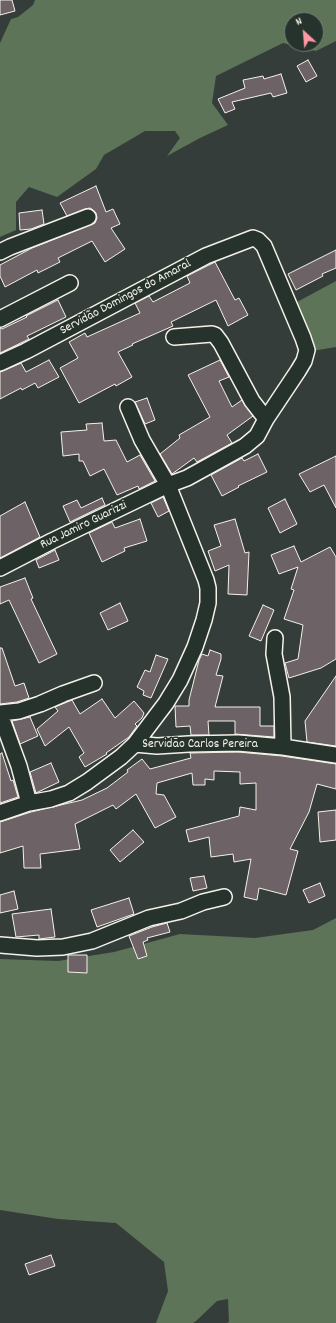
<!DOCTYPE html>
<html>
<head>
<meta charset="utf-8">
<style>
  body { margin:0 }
  #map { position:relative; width:336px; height:1323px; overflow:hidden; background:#343d39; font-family:Dekko,sans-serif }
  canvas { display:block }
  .north { position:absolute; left:284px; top:12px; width:40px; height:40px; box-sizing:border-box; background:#26332d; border:1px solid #787f78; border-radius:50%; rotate:334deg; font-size:11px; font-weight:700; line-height:16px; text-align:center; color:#f4f1e8 }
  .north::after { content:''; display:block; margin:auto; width:14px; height:18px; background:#ff9aa2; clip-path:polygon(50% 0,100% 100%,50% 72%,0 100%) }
</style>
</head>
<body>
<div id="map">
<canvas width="336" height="1323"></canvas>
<div class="north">N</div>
</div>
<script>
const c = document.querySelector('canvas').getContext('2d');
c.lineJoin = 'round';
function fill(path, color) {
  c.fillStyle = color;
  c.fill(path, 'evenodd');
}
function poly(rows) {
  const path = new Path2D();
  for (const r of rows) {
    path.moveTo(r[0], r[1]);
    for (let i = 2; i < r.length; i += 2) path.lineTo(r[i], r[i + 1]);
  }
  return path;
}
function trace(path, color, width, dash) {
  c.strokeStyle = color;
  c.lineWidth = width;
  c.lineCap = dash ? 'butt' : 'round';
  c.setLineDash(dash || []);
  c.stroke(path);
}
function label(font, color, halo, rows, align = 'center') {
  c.font = font + ' Dekko,sans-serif';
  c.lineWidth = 3;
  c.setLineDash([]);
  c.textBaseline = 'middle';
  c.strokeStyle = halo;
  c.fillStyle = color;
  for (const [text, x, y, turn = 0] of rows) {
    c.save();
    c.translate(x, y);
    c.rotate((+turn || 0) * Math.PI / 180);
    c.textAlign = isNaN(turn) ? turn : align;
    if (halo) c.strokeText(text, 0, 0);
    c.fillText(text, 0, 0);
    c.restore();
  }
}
const green = poly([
  [35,0,336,0,336,41,316,51,283,43,216,76,212,103,228,125,200,138,167,156,180,138,175,131,145,131,104,155,96,169,57,197,29,187,16,202,16,230,0,237,0,43,11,19,18,17,33,5],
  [292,20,316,20,316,44,292,44],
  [336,281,336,347,312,351,297,302],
  [336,918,336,1323,227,1323,229,1322,228,1299,217,1301,196,1321,193,1323,156,1323,168,1291,164,1262,116,1223,58,1219,0,1210,0,959,58,961,114,952,180,934,255,938,313,930]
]);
const building = poly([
  [0,0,12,0,15,11,0,15,0,0],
  [308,60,317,76,306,82,297,66,308,60],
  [281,74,287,93,273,97,271,93,232,102,235,109,225,113,218,99,245,88,243,80,263,76,264,79,281,74],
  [96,186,106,212,113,209,120,224,111,228,125,249,105,262,92,241,58,258,60,262,38,273,37,270,5,287,0,276,0,265,32,248,95,223,97,218,96,213,93,210,90,208,85,209,67,216,60,203,96,186],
  [42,210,44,224,31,229,20,230,19,213,42,210],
  [336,250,336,268,322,274,323,276,296,290,288,274,336,250],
  [215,262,235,300,239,298,248,315,228,326,216,300,171,322,173,326,132,344,133,345,118,352,132,377,116,386,115,384,79,403,60,368,78,358,69,342,85,333,87,337,140,313,135,303,149,296,153,302,190,283,187,276,215,262],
  [58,300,66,317,27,336,29,339,0,353,0,328,2,329,27,317,26,316,58,300],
  [49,360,59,377,38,388,35,383,22,390,21,388,0,399,0,372,21,363,26,372,49,360],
  [220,360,229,377,219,381,232,407,242,400,253,416,227,435,232,443,197,462,194,458,172,474,160,454,180,438,179,435,210,417,188,375,220,360],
  [147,398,155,420,145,424,135,402,147,398],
  [102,423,104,441,116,440,127,462,140,455,155,481,139,489,138,486,117,495,104,469,90,476,83,461,79,461,79,454,63,456,61,432,87,430,86,424,102,423],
  [258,454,267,472,238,486,239,487,222,496,211,475,242,458,244,461,258,454],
  [336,456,336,508,324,485,310,492,299,474,336,456],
  [163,497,169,511,158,517,151,503,163,497],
  [102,498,105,505,70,522,63,506,77,500,81,508,102,498],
  [285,499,297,524,280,533,268,508,285,499],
  [25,502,40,537,0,558,0,516,25,502],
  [140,519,147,541,124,548,125,551,102,562,89,533,112,522,115,528,140,519],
  [235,519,245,553,249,552,247,595,228,594,229,565,215,571,208,551,221,546,214,525,235,519],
  [294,546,301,562,330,547,336,557,336,659,321,668,289,678,285,663,298,659,303,625,284,619,294,590,291,589,298,567,279,574,271,555,294,546],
  [55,550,59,560,39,568,36,560,55,550],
  [25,578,33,598,31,599,57,654,39,663,9,600,0,604,0,587,25,578],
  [120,603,128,621,108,630,100,613,120,603],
  [263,605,274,610,261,641,249,636,263,605],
  [0,648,2,648,15,686,24,683,29,698,17,702,0,704,0,648],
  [210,650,221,654,221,659,216,675,223,676,215,707,260,707,260,726,274,726,274,737,235,734,235,721,208,721,209,735,191,735,190,726,176,727,175,706,189,706,189,700,199,660,202,654,208,656,210,650],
  [156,655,168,659,151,698,143,695,144,691,137,687,145,670,150,672,156,655],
  [336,676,336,746,307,742,305,721,336,676],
  [102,699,115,718,134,701,144,713,142,718,135,724,137,726,129,737,106,753,107,754,85,767,79,757,84,753,69,727,45,746,37,729,58,711,55,707,72,700,80,714,102,699],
  [30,717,38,736,20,744,12,721,30,717],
  [238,752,282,756,336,764,336,789,317,784,309,812,290,849,298,851,286,895,259,888,257,900,244,897,251,859,234,862,233,854,211,857,209,837,189,842,186,830,239,816,240,807,256,810,256,783,240,784,240,772,214,771,214,780,205,779,205,785,193,785,192,773,157,783,156,794,164,795,176,817,155,828,136,794,116,809,113,805,75,824,80,849,40,854,41,868,24,868,23,846,0,853,0,822,31,812,82,800,107,788,128,772,127,770,142,759,150,769,191,758,190,753,238,752],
  [2,753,11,781,13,780,18,797,0,803,0,754,2,753],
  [51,763,59,782,36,793,30,772,51,763],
  [336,810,336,840,320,842,318,812,336,810],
  [133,830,144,842,120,862,110,850,133,830],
  [204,876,207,888,193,891,190,878,204,876],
  [320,883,325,896,309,903,303,890,320,883],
  [14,891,18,909,0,913,0,895,14,891],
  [129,898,134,914,97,927,91,910,129,898],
  [51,909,55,937,39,939,39,935,16,937,12,914,51,909],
  [167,923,170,932,147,938,148,940,143,942,147,956,138,959,129,936,152,927,167,923],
  [68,955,87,955,87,973,68,972,68,955],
  [51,1255,55,1266,29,1275,25,1264,51,1255]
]);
const minor = poly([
  [0,252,10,247,88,217],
  [0,319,70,283],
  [174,337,212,334,215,335,221,343,252,401,266,419],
  [0,363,26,351,206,256,253,238,258,240,264,246,303,338,307,350,304,361,298,371,266,419,257,436,245,446,187,478,168,485,52,541,0,568],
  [275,638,274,654,282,697,283,747],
  [0,713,19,711,40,704,63,694,94,683],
  [0,714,19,766,29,803],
  [135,744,157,746,189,744,238,743,283,747,336,755],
  [0,813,29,803,51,799,69,793,87,782,121,757,135,744,166,703,180,680,195,647,204,620,208,603,208,588,206,580,168,485,142,440,128,407],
  [0,945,37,948,63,947,92,941,149,918,181,911,203,902,224,897]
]);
const streetNames = [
  ["Servidão Domingos do Amaral",126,298,-28],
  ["Rua Jamiro Guarizzi",84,526,-26],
  ["Servidão Carlos Pereira",200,745]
];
fill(green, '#5d7458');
fill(building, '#6d6367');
trace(building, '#f4f1e8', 1);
trace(minor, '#f4f1e8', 18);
trace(minor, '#26332d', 15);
label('13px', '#f4f1e8', '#26332d', streetNames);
</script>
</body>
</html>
